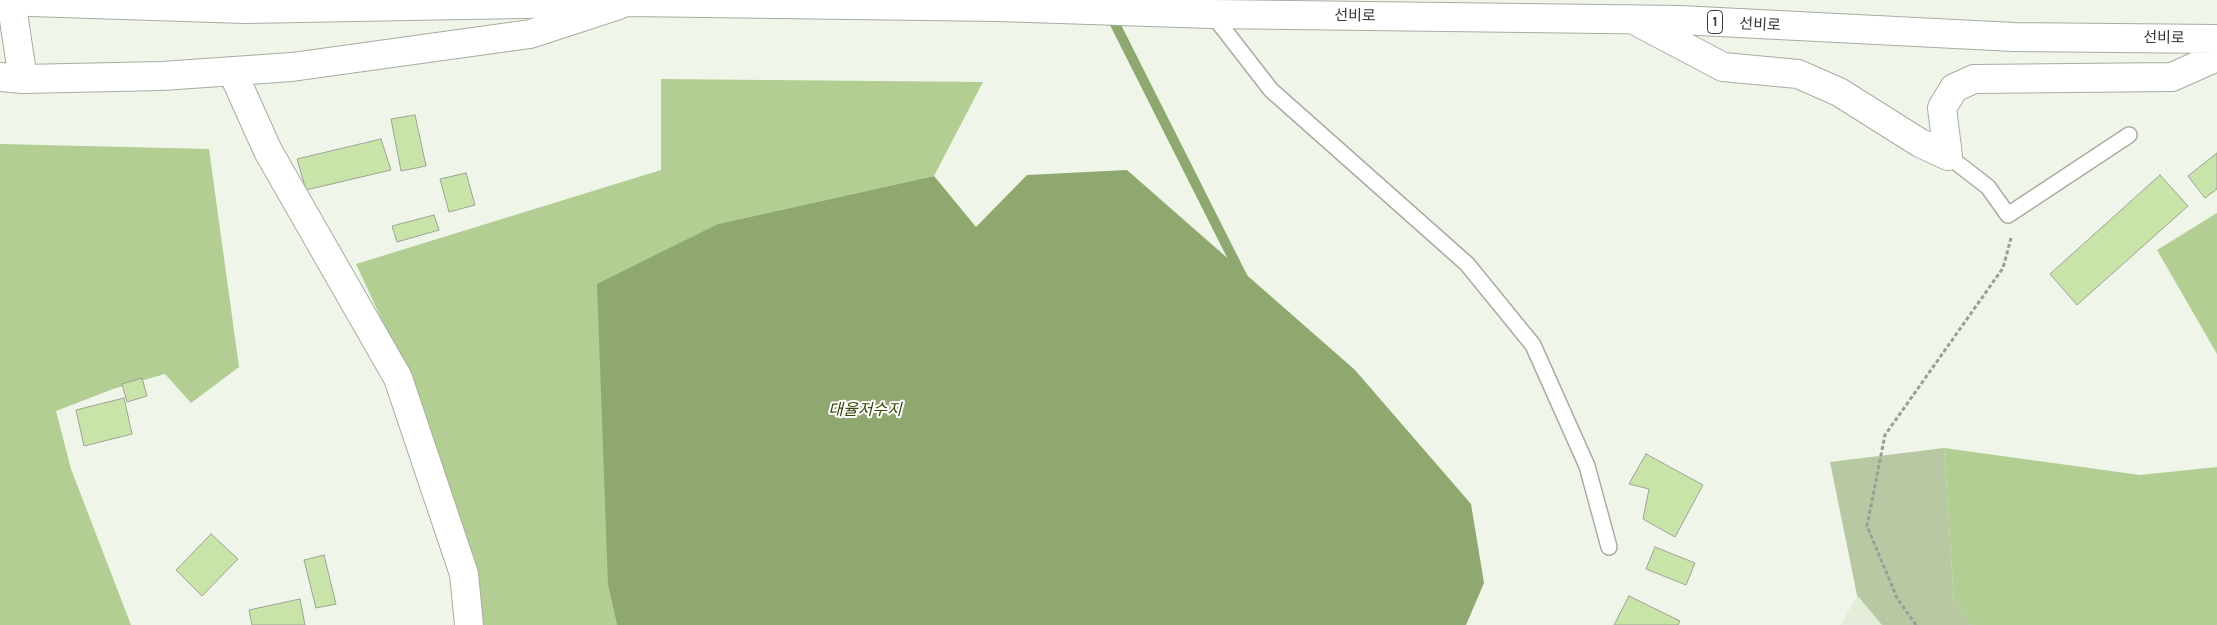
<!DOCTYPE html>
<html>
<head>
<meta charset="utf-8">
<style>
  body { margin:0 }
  canvas { display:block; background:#eff5e8 }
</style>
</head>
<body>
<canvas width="2217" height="625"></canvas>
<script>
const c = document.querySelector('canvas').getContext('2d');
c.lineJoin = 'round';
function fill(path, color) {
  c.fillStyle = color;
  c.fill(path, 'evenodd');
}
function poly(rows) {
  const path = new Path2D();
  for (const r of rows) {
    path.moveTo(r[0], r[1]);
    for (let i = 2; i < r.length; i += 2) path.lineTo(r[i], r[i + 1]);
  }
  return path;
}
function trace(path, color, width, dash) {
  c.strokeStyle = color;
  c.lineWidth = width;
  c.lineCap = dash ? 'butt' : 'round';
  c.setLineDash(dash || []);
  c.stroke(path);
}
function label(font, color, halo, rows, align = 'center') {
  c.font = font + ' Karla,"Noto Sans KR",sans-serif';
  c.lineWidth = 4;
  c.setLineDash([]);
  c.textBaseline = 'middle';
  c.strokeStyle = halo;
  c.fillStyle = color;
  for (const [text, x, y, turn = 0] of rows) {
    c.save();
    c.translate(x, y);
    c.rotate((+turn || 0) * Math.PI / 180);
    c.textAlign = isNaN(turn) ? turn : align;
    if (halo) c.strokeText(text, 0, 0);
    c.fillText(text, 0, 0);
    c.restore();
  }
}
const built = poly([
  [1857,595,1882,625,1841,625]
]);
const green = poly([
  [1944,448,1954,601,1971,625,1882,625,1857,595,1830,462]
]);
const forest = poly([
  [661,79,983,82,934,176,718,224,608,585,617,625,479,625,472,562,423,409,356,264,661,170],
  [0,144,209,149,239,367,191,403,165,374,113,389,56,411,71,469,131,625,0,625],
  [2217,213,2217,354,2157,250],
  [1944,448,2140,475,2217,467,2217,625,1971,625,1954,601]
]);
const water = poly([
  [1127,170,1355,370,1471,504,1484,583,1466,625,617,625,608,585,597,284,718,224,934,176,976,227,1027,175]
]);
const stream = poly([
  [1110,14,1243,278]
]);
const building = poly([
  [415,115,426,166,401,171,391,119,415,115],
  [381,139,391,170,306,190,297,159,381,139],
  [2217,153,2217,189,2205,198,2188,176,2217,153],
  [466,173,475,205,449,212,440,179,466,173],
  [2160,175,2188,206,2077,305,2050,274,2160,175],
  [434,215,439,230,397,242,392,226,434,215],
  [142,378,147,396,127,402,122,384,142,378],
  [124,398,132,434,84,446,76,410,124,398],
  [1646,454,1703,485,1675,537,1643,519,1649,489,1629,484,1646,454],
  [211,534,238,559,202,596,176,570,211,534],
  [1655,547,1695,563,1686,585,1646,569,1655,547],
  [324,555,336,604,316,608,304,560,324,555],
  [1629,596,1680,621,1678,625,1614,625,1629,596],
  [300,599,305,625,252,625,249,610,300,599]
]);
const path = poly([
  [1916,625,1897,598,1867,526,1885,435,2003,268,2011,238]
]);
const service = poly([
  [1212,14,1271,90,1467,264,1533,345,1587,466,1609,547],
  [1948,156,1988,187,2008,215,2129,135]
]);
const minor = poly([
  [11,0,23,79],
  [232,71,268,151,398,378,464,574,469,625],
  [0,77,23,79,162,76,292,67,530,34,619,5]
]);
const primary = poly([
  [0,1,245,9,631,2,998,7,1212,14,1680,20,2014,37,2217,39],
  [1636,21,1723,67,1798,74,1839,92,1920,143,1948,156,1942,108,1954,88,1974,79,2172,77,2217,57]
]);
const shields = [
  [1715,22,15]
];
const shieldNames = [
  ["1",1715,22]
];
const streetNames = [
  ["선비로",1355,16,1],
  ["선비로",1760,25,3],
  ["선비로",2164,38,1]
];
const waterNames = [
  ["대율저수지",865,410]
];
fill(built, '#e3edd9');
fill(green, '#b7c8a3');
fill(forest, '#b3ce93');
fill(water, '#8ea86f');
trace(stream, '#8ea86f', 10);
fill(building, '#c9e4a8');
trace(building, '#9da397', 1);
trace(service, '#a7ada1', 18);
trace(minor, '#a7ada1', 30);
trace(primary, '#a7ada1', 30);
trace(path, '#9a9e95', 3, [4, 2.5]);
trace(service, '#fff', 15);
trace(minor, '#fff', 28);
trace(primary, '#fff', 28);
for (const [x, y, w] of shields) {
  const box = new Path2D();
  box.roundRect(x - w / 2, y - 11.5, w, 23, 4);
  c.fillStyle = '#fff';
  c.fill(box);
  trace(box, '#353732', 1);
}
label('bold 14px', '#353732', null, shieldNames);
label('15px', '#353732', '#fff', streetNames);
label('italic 16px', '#334a0a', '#fff', waterNames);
</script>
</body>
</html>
